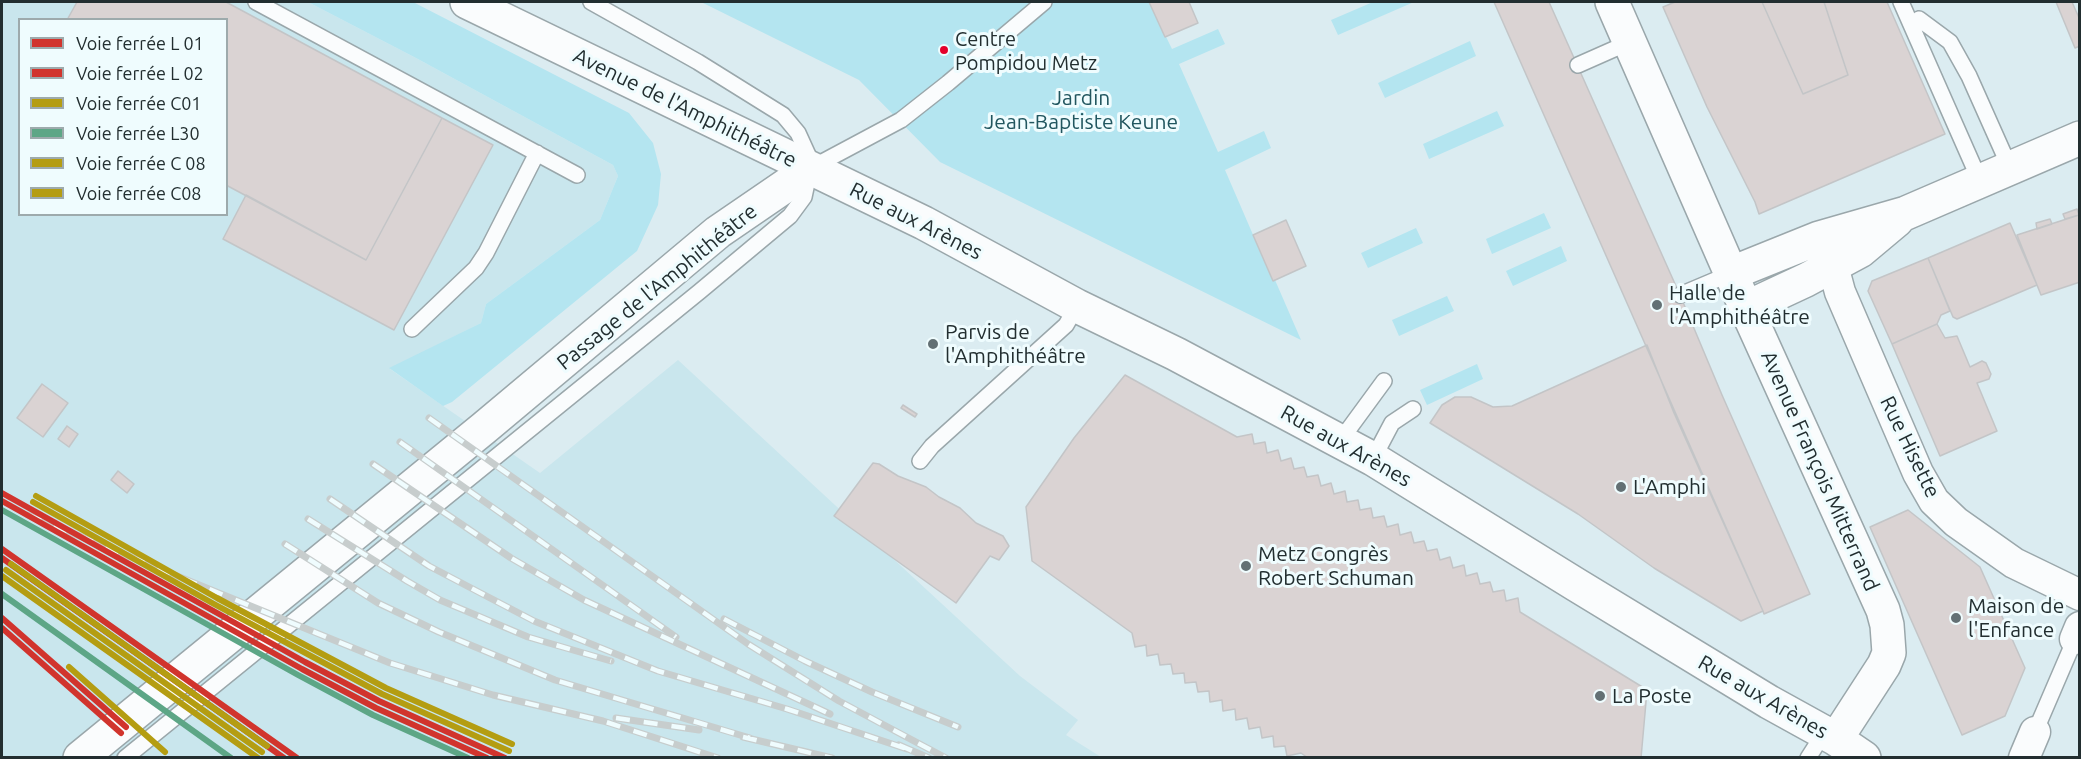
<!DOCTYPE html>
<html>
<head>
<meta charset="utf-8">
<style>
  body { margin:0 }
  #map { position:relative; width:2081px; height:759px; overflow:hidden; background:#dbecf1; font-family:Ubuntu,sans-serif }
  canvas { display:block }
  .frame { position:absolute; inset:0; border:3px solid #222e30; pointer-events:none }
  .legend { position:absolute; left:18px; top:18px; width:210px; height:198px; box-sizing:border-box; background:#effcfe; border:2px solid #9daaac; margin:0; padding:8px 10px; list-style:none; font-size:18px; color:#222e30 }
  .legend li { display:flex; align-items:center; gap:12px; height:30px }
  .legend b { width:30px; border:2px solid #9daaac }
</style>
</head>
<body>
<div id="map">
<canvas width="2081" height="759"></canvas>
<div class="frame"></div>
<ul class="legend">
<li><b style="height:8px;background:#d1342d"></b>Voie ferrée L 01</li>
<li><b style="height:8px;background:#d1342d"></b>Voie ferrée L 02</li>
<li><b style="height:8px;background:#b49d12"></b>Voie ferrée C01</li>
<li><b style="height:8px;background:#5da686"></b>Voie ferrée L30</li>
<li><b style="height:8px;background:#b49d12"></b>Voie ferrée C 08</li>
<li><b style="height:8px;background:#b49d12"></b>Voie ferrée C08</li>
</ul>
</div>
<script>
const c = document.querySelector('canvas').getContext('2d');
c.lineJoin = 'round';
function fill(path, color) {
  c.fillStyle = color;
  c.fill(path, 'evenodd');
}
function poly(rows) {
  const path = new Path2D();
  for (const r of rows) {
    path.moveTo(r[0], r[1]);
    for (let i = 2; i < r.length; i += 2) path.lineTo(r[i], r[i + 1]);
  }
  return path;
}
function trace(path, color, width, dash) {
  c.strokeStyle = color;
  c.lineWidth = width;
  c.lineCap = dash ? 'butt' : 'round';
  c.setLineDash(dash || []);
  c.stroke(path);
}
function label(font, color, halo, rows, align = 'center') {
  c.font = font + ' Ubuntu,sans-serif';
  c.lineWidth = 6;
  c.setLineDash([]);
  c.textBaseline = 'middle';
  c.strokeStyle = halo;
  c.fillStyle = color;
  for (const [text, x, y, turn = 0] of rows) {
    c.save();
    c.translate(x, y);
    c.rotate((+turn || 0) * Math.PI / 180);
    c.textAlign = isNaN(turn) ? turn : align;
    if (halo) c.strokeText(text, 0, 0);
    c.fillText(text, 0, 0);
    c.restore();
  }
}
const built = poly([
  [2,2,308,2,416,58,613,165,618,176,600,220,486,304,481,323,390,369,540,473,678,360,1020,676,1078,720,1066,735,1101,757,2,757],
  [20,20,226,20,226,214,20,214]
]);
const green = poly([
  [308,2,413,2,629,113,653,143,661,174,658,205,637,251,452,402,443,406,389,368,481,323,486,304,600,220,618,176,613,165,416,58],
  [701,2,1149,2,1172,49,1218,29,1225,44,1179,64,1218,152,1264,131,1271,148,1225,170,1273,281,1275,280,1301,340,940,162,859,80],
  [1373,2,1414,2,1338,35,1331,20],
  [1470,41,1476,56,1385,98,1378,83],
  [1497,111,1504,126,1429,159,1423,144],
  [1544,213,1551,228,1492,254,1486,239],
  [1416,228,1423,243,1368,268,1361,253],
  [1561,246,1567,261,1513,286,1506,271],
  [1447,296,1454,311,1399,336,1392,320],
  [1477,364,1483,379,1427,405,1420,390]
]);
const building = poly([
  [77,2,226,2,442,118,366,260,226,185,226,20,67,20,77,2],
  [1149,2,1189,2,1198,23,1165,37,1149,2],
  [1494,2,1549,2,1680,295,1722,395,1810,594,1764,614,1763,611,1494,2],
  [1675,2,1762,2,1803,94,1848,75,1824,2,1887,2,1945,134,1759,214,1755,202,1707,107,1663,7,1675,2],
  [1762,2,1824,2,1848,75,1803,94,1762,2],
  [2056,2,2072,2,2080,20,2080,46,2075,48,2056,2],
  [442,118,493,145,394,330,223,239,246,195,366,260,442,118],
  [2077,209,2079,215,2065,219,2063,214,2077,209],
  [2079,215,2080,282,2041,295,2017,235,2079,215],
  [2050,219,2052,224,2037,229,2036,223,2050,219],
  [1286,220,1306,266,1273,281,1253,235,1286,220],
  [2010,223,2037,285,1957,319,1953,317,1928,258,2010,223],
  [1928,258,1950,311,1941,315,1937,324,1892,344,1868,291,1872,281,1928,258],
  [1937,324,1945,338,1957,336,1970,367,1982,361,1986,363,1991,374,1989,379,1977,383,1997,431,1940,456,1892,344,1937,324],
  [1647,345,1674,413,1763,611,1741,621,1654,568,1578,514,1430,423,1442,405,1455,397,1471,397,1493,407,1512,406,1647,345],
  [1125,375,1237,437,1252,434,1254,444,1265,442,1267,453,1278,450,1281,461,1291,458,1294,469,1304,467,1307,477,1318,475,1321,486,1331,483,1334,494,1345,491,1347,502,1358,500,1360,510,1371,508,1373,518,1384,516,1387,527,1398,524,1400,535,1411,532,1414,543,1424,541,1427,551,1437,549,1440,560,1450,557,1453,568,1464,565,1466,576,1477,573,1480,584,1490,582,1493,592,1504,590,1506,601,1518,598,1520,612,1644,688,1647,691,1641,758,1308,758,1301,753,1287,756,1285,746,1274,747,1273,736,1262,738,1260,727,1249,729,1247,718,1236,720,1235,709,1223,711,1222,700,1210,702,1209,691,1198,692,1196,682,1185,683,1184,673,1173,674,1171,664,1160,665,1158,654,1147,656,1146,645,1135,647,1132,633,1032,561,1026,507,1074,438,1125,375],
  [42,384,68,403,43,437,17,418,42,384],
  [903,405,917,414,915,417,901,408,903,405],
  [67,426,78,434,69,447,58,439,67,426],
  [873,463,879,464,898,476,926,487,939,497,960,508,976,523,1003,536,1009,546,999,560,990,556,956,603,834,516,873,463],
  [118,471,134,484,127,493,111,480,118,471],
  [1908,510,1980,567,2025,668,2005,716,1962,735,1870,527,1908,510]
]);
const lane = poly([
  [256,2,577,175],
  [1901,2,1980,181],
  [1919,19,1950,42,1969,76,2010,168],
  [1578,65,1630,42],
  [813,167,901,120,948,83,1044,2],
  [1680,295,1732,273],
  [412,329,476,268,486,253,537,153],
  [1340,441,1384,381],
  [1373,459,1392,423,1413,409],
  [920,461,932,446,1066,325,1077,306],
  [2035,732,2075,639],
  [125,758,699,292,790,216,804,197,810,169,808,155,798,133,783,115,698,62,591,2],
  [1808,758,1824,733]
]);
const street = poly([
  [1839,241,1833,266,1840,292,1918,473,1934,501,1956,522,2014,563,2080,595],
  [2075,639,2080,627],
  [2024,758,2035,732]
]);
const secondary = poly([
  [467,2,924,223,1077,306,1176,354,1373,459,1575,584,1769,702,1836,739,1864,758],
  [1612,2,1746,308,1883,610,1887,625,1889,653,1884,665,1836,739],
  [1732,273,1819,238,1906,213,2080,138],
  [1746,308,1806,280,1860,251,1897,220],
  [80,758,484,428,718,232,810,169]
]);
const rail = poly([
  [429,418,748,644,839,701,946,758],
  [400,442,676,637],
  [373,464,511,558,584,600,830,714],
  [330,499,429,566,534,621,658,671,787,709,907,749],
  [28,515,390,663,493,695,603,721,718,758],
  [308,519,407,581,440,600,528,637,611,661],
  [285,544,378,603,439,632,555,680,750,738],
  [724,619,805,661,872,692,958,727],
  [616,718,699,730],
  [743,737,832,758],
  [899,745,929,758]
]);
const rail1 = poly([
  [2,493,305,662,379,701,505,758],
  [2,549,297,758],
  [2,618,126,727]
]);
const rail2 = poly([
  [2,501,302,669,376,708,487,758],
  [2,558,284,758],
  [2,628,121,733]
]);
const rail3 = poly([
  [33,502,214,604,382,694,509,751],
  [6,570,262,752],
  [69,667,165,752]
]);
const rail4 = poly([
  [2,510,298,675,373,715,468,758],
  [2,594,231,758]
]);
const rail5 = poly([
  [36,496,217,598,386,688,512,744],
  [11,564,267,746]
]);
const rail6 = poly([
  [2,576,258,758]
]);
const markers = [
  [944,50,5,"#e4002b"],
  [1657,305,6,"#637074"],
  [933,344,6,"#637074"],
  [1621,487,6,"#637074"],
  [1246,566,6,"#637074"],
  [1956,618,6,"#637074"],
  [1600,696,6,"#637074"]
];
const busNames = [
  ["Centre",955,39],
  ["Pompidou Metz",955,63]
];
const parkNames = [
  ["Jardin",1081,98],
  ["Jean-Baptiste Keune",1081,122]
];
const streetNames = [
  ["Avenue de l'Amphithéâtre",685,108,26],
  ["Rue aux Arènes",916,221,27],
  ["Passage de l'Amphithéâtre",657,287,-39],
  ["Rue aux Arènes",1346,446,29],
  ["Rue Hisette",1910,447,64],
  ["Avenue François Mitterrand",1820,471,66],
  ["Rue aux Arènes",1763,697,30]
];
const poiNames = [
  ["Halle de",1669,293],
  ["l'Amphithéâtre",1669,317],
  ["Parvis de",945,332],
  ["l'Amphithéâtre",945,356],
  ["L'Amphi",1633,487],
  ["Metz Congrès",1258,554],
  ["Robert Schuman",1258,578],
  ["Maison de",1968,606],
  ["l'Enfance",1968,630],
  ["La Poste",1612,696]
];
fill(built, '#c9e6ed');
fill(green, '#b4e5f0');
fill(building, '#dad3d3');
trace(building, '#c3c5c7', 1.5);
trace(lane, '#9aa7ab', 18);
trace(street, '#9aa7ab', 33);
trace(secondary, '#9aa7ab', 36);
trace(lane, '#fafcfd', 15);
trace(street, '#fafcfd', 30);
trace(secondary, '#fafcfd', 33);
trace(rail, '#c7cdcd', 7);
trace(rail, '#effcfe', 4.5, [14]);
trace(rail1, '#d1342d', 6);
trace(rail2, '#d1342d', 6);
trace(rail3, '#b49d12', 6);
trace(rail4, '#5da686', 6);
trace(rail5, '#b49d12', 6);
trace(rail6, '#b49d12', 6);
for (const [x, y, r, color] of markers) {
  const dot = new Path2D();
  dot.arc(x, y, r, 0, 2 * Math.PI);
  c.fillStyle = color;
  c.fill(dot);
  trace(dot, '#effcfe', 2);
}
label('20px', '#222e30', '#effcfe', busNames, 'left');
label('21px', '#21565f', '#effcfe', parkNames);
label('21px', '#222e30', '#effcfe', streetNames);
label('21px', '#222e30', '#effcfe', poiNames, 'left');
</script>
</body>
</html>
